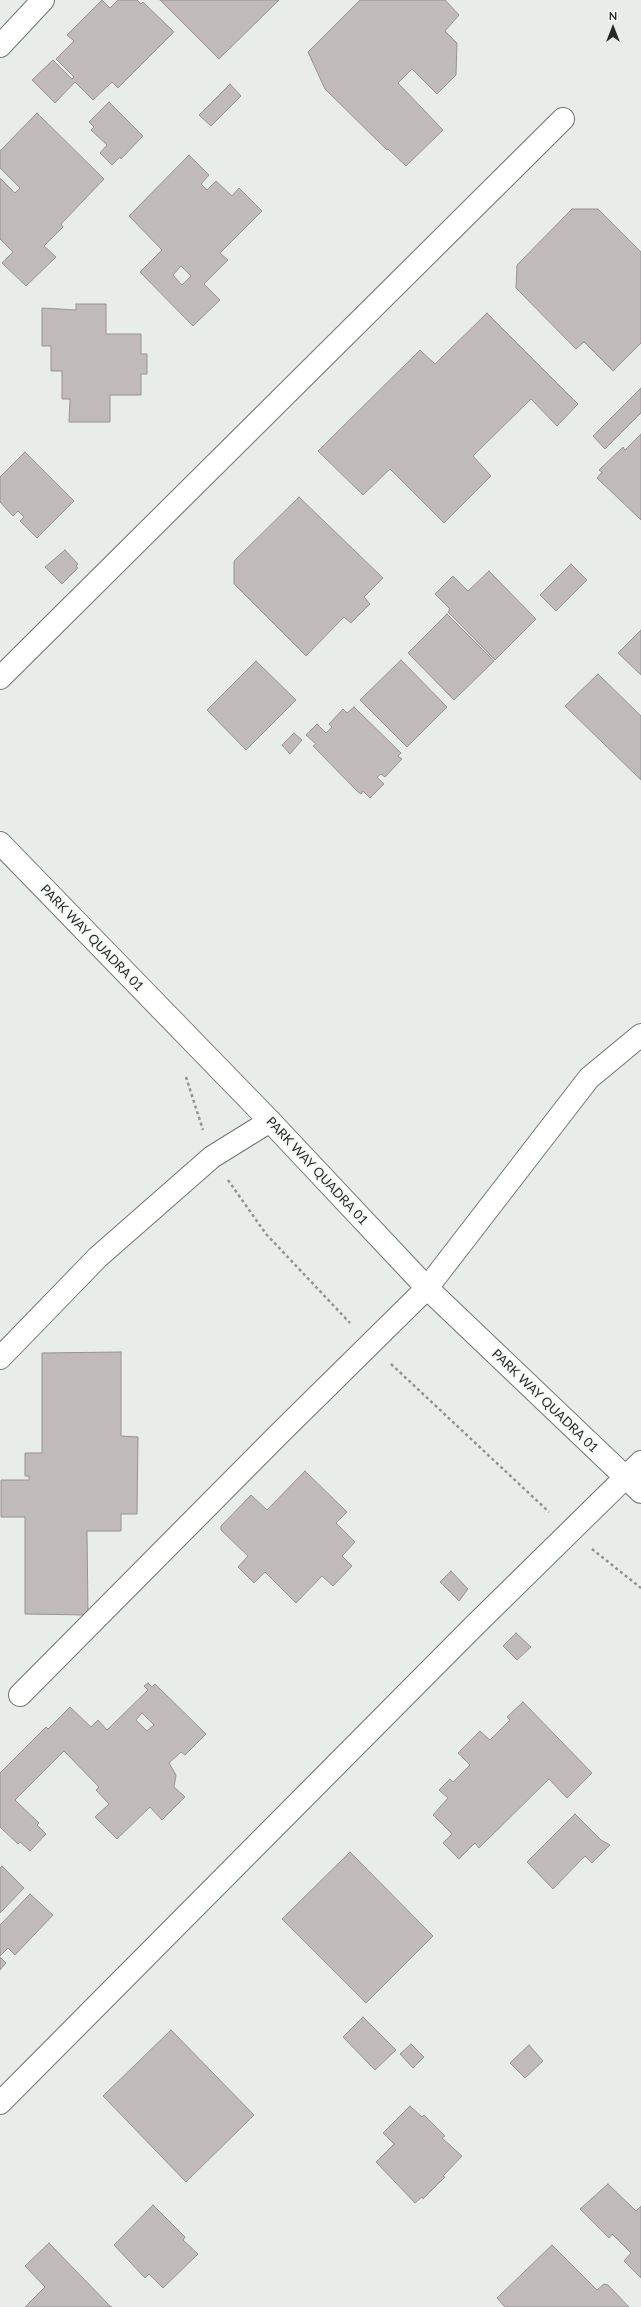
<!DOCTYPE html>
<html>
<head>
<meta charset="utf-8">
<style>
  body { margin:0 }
  #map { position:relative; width:641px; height:2307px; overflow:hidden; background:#e8ede9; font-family:Lato,sans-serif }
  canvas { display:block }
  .north { position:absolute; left:593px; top:8px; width:40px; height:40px; -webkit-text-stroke:3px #f6faf7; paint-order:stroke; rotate:0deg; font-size:11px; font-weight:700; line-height:16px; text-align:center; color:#282a29 }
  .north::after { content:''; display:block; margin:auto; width:14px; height:18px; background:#282a29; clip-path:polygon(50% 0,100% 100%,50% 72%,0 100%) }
</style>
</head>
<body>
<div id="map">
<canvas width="641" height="2307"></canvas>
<div class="north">N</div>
</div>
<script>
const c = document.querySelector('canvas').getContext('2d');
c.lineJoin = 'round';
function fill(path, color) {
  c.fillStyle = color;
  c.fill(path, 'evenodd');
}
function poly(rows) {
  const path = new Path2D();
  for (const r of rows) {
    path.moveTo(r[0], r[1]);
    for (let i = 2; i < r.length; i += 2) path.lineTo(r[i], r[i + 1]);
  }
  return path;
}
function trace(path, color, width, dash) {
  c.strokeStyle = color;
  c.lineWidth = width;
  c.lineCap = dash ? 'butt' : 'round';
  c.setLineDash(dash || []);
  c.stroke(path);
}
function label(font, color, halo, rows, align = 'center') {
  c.font = font + ' Lato,sans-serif';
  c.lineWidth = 4;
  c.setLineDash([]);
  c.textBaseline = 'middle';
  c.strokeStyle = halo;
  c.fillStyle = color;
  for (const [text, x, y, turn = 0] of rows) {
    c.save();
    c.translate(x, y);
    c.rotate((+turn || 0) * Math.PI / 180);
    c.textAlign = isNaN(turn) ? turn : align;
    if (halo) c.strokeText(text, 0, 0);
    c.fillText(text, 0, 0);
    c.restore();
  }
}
const building = poly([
  [102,0,110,8,118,0,137,0,141,4,143,2,174,32,118,88,112,82,93,100,75,82,55,103,32,80,53,60,72,79,74,77,56,59,74,41,67,35,102,0],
  [160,0,279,0,219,59,160,0],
  [360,0,445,0,459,15,445,31,457,43,456,75,437,94,412,69,398,83,443,130,406,166,388,149,387,150,325,89,308,52,360,0],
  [230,84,241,96,211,126,199,115,230,84],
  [109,102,143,136,121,159,120,157,112,165,100,153,107,145,91,130,94,127,89,122,109,102],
  [37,113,104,179,61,224,63,227,44,246,56,257,26,286,2,263,13,252,0,239,0,178,15,193,20,188,0,168,0,151,37,113],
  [189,155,209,175,201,184,207,190,216,181,232,196,239,188,262,211,220,253,228,260,204,284,220,300,193,326,140,272,162,250,129,216,189,155],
  [181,266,191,276,182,285,173,275,181,266],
  [572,209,598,209,641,252,641,343,613,371,584,342,576,349,516,288,517,265,572,209],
  [76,304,106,304,106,334,141,334,141,354,147,354,147,374,141,374,141,395,110,395,110,422,69,422,70,399,62,399,62,371,51,371,51,346,42,346,42,308,76,310,76,304],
  [487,313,578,404,557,426,531,399,473,456,491,476,444,523,390,469,363,495,318,451,420,350,435,364,487,313],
  [641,388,641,413,605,449,593,436,641,388],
  [641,434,641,520,597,478,602,472,599,470,623,447,625,450,641,434],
  [25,452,74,501,37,538,20,521,24,517,18,511,13,516,0,502,0,477,25,452],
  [299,497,383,578,364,597,370,604,351,623,344,617,306,656,234,584,234,561,299,497],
  [65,550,78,564,76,566,78,568,62,584,45,567,65,550],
  [571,564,587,580,556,611,540,595,571,564],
  [489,571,536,619,495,660,448,612,450,609,435,594,453,576,468,591,489,571],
  [447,614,494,661,454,700,408,653,447,614],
  [641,630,641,675,618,653,641,630],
  [401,660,447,707,407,747,360,700,401,660],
  [256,661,296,700,246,750,207,710,256,661],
  [598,674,641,716,641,780,565,706,598,674],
  [354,707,401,753,398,756,402,759,385,777,381,774,377,777,384,784,370,798,363,791,361,794,358,792,313,746,316,744,306,735,317,724,326,733,332,727,329,724,343,709,347,713,354,707],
  [294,733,302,740,290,754,282,745,294,733],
  [121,1352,121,1436,138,1437,137,1514,121,1514,121,1531,87,1531,88,1615,25,1614,25,1517,1,1517,1,1480,29,1480,29,1476,25,1476,25,1453,42,1453,42,1353,121,1352],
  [305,1471,347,1512,336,1523,355,1542,342,1556,352,1566,333,1586,322,1576,296,1603,265,1572,254,1583,238,1567,248,1556,221,1530,221,1526,251,1495,267,1510,305,1471],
  [451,1571,468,1589,459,1601,440,1582,451,1571],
  [516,1633,531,1647,517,1660,503,1646,516,1633],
  [148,1683,152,1687,155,1684,206,1734,185,1755,181,1752,169,1763,176,1775,174,1787,185,1797,162,1820,150,1807,117,1839,95,1817,109,1804,96,1790,99,1787,64,1751,15,1800,39,1823,37,1825,46,1834,30,1851,20,1842,18,1844,0,1827,0,1773,46,1727,48,1729,70,1707,91,1727,98,1720,107,1730,148,1690,144,1686,148,1683],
  [142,1713,154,1725,147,1731,136,1720,142,1713],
  [523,1702,592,1773,567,1798,549,1779,479,1848,475,1843,459,1859,443,1843,452,1834,433,1815,448,1798,439,1790,450,1779,453,1782,470,1765,458,1753,480,1731,490,1740,510,1720,507,1717,523,1702],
  [575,1814,601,1840,610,1845,592,1863,585,1856,553,1889,527,1862,575,1814],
  [350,1852,433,1936,366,2003,282,1919,350,1852],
  [2,1866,24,1888,0,1913,0,1868,2,1866],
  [30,1894,53,1915,15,1955,8,1948,0,1956,0,1925,30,1894],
  [0,1957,6,1963,0,1970,0,1957],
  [363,2017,396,2050,375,2070,343,2037,363,2017],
  [171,2030,254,2115,186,2182,103,2096,171,2030],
  [411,2044,424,2057,413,2068,400,2054,411,2044],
  [529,2045,543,2061,525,2078,510,2063,529,2045],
  [410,2106,422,2117,424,2115,445,2136,442,2138,462,2156,443,2176,445,2177,423,2199,422,2197,415,2203,376,2162,394,2144,383,2133,410,2106],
  [608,2184,636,2211,641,2206,641,2278,624,2261,631,2253,612,2234,609,2238,580,2209,608,2184],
  [153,2205,185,2237,183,2240,198,2254,163,2288,149,2274,145,2278,114,2245,153,2205],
  [49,2243,110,2306,112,2307,25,2307,45,2287,25,2266,49,2243],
  [552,2245,597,2290,604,2284,608,2285,629,2307,505,2307,497,2298,552,2245]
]);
const path = poly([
  [186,1077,203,1130],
  [228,1180,266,1234,350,1323],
  [391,1364,549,1512],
  [592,1549,641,1588]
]);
const minor = poly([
  [0,46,43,0],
  [0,678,563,119],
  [0,1358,98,1257,212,1157,270,1121],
  [20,1695,279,1434,427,1288,589,1078,641,1035],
  [0,2103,473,1627,641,1462]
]);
const tertiary = poly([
  [0,843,270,1121,427,1288,641,1492]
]);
const streetNames = [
  ["PARK WAY QUADRA 01",92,938,46],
  ["PARK WAY QUADRA 01",317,1171,47],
  ["PARK WAY QUADRA 01",545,1401,44]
];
fill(building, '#c0babb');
trace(building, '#989294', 1);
trace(minor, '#717572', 24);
trace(tertiary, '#717572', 24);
trace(path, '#909391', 2.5, [3, 3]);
trace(minor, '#fff', 22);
trace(tertiary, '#fff', 22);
label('13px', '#282a29', '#f6faf7', streetNames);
</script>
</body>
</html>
